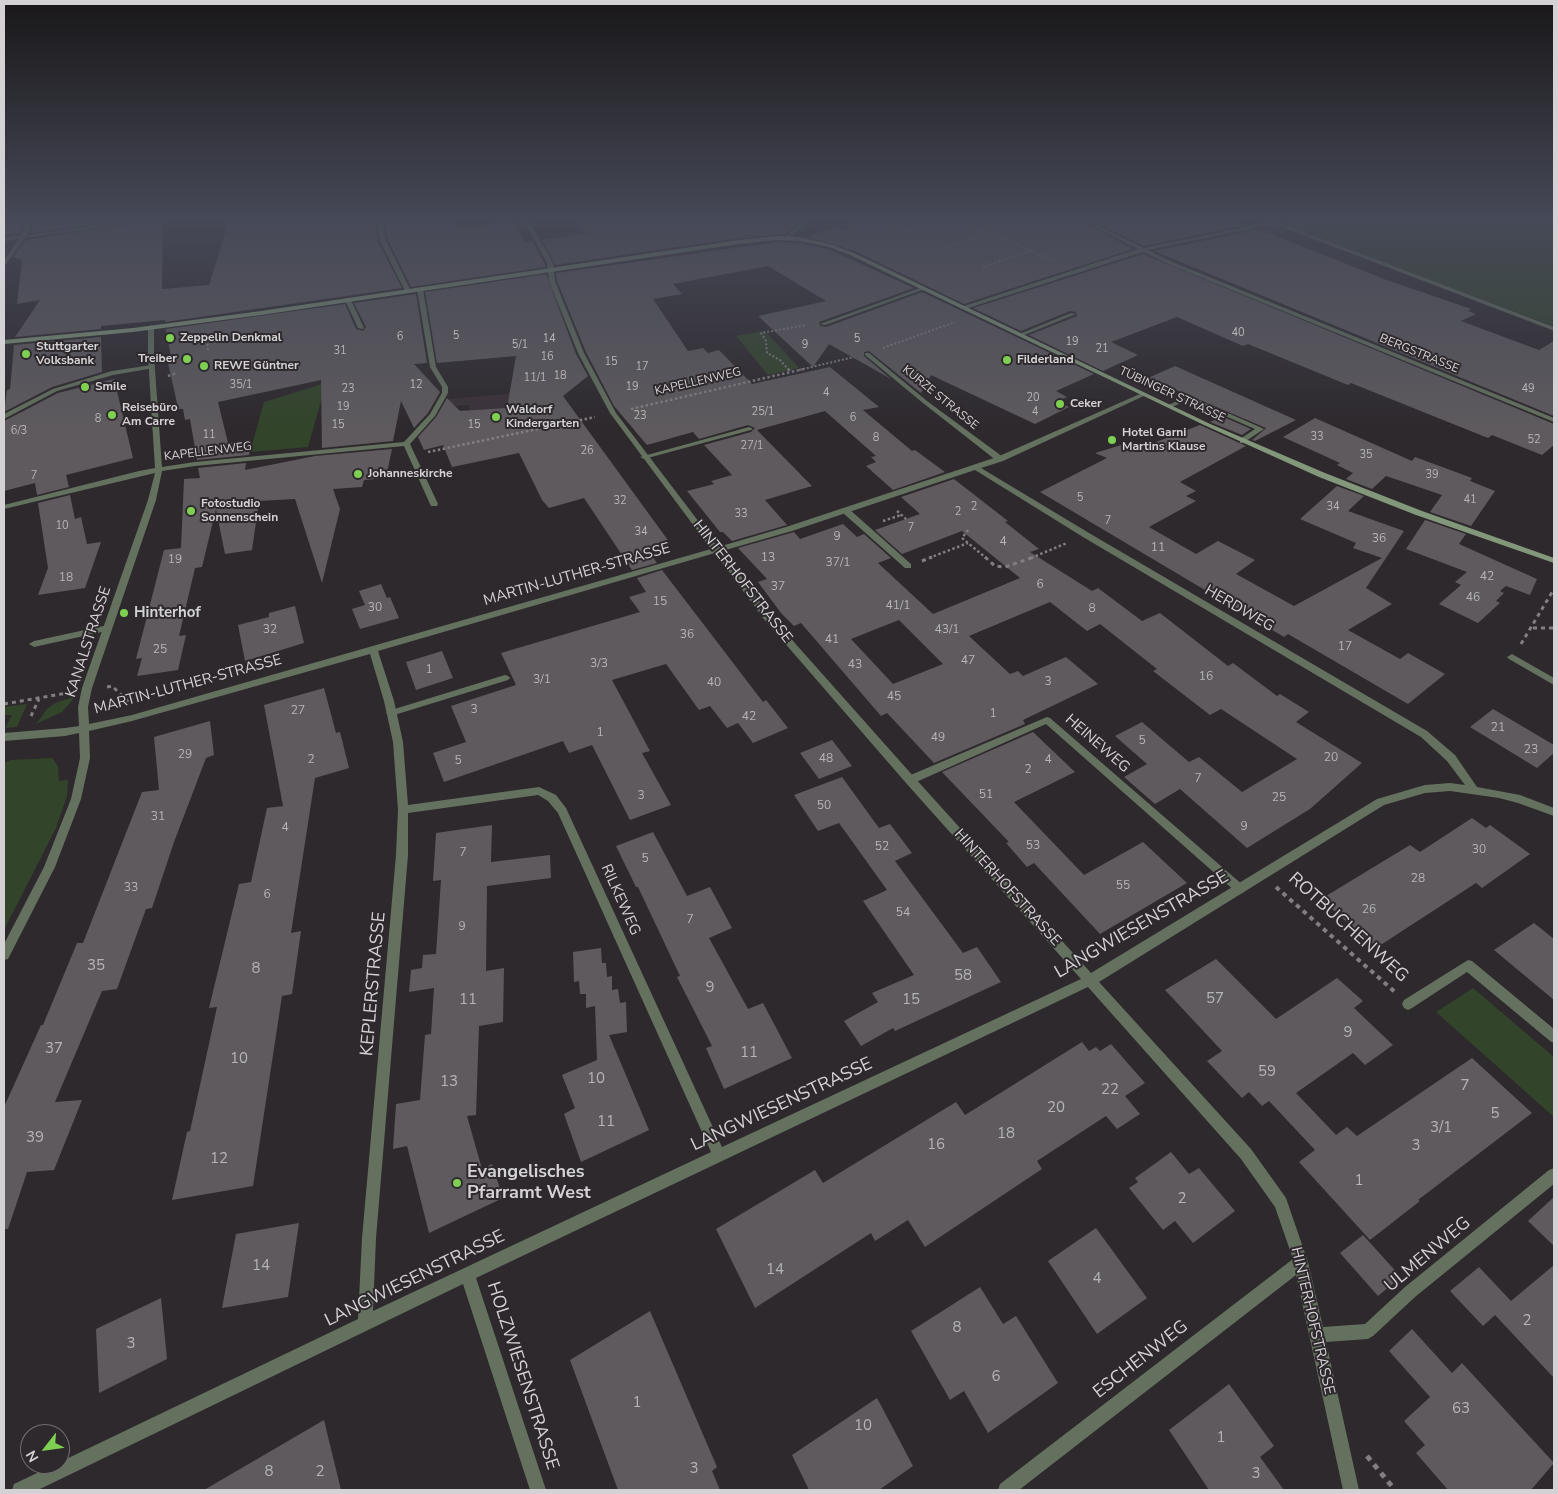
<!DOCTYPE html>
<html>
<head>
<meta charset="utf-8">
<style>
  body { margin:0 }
  #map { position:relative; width:1558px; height:1494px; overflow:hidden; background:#2e292d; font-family:"Nunito Sans",sans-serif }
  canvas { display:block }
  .frame { position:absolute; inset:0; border:5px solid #d5d2d5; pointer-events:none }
  .north { position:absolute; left:20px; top:1424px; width:50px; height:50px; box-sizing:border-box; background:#2e292d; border:1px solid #716d70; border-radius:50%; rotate:240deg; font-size:14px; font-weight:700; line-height:20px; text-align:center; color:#d5d2d5 }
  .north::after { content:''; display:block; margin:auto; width:18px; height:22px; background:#7fd052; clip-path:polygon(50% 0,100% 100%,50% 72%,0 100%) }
</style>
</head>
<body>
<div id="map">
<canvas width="1558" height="1494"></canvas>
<div class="frame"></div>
<div class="north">N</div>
</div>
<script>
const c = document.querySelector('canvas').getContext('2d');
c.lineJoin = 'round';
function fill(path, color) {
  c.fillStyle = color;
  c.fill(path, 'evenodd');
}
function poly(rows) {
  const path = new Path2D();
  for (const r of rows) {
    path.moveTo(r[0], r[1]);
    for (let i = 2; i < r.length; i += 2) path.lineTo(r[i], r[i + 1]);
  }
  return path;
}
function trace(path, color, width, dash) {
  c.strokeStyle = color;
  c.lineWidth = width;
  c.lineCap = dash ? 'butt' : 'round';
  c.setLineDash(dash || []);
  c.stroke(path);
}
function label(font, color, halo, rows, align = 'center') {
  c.font = font + ' "Nunito Sans",sans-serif';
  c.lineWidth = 4;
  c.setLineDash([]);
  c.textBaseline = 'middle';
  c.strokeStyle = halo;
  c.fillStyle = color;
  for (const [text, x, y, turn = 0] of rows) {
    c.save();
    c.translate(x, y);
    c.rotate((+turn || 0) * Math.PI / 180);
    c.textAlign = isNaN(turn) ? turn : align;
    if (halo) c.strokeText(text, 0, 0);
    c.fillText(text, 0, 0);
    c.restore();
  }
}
const built = poly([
  [535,389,552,423,424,450,445,411,469,410,469,405,447,407,448,399,509,394,510,390]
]);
const green = poly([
  [1298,221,1554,221,1554,326,1389,265,1284,224],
  [765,331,799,368,768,375,736,336],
  [326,383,308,447,250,452,264,402],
  [76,696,62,712,36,724,47,709,55,703],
  [27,704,17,727,5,728,12,715,4,715,4,707],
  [52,758,58,766,59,781,68,780,67,796,56,828,4,930,4,763,11,760],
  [1473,988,1554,1057,1554,1117,1436,1012]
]);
const building = poly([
  [4,221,25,221,20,233,4,235],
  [34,221,118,221,30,233],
  [150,221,163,221,162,289,209,285,229,221,374,221,378,242,402,288,165,322,165,320,101,326,101,329,15,337,40,300,17,304,22,260,13,257,26,240],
  [384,221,456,221,457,228,513,221,525,242,533,241,546,267,411,287,388,240],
  [577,221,796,221,797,224,785,234,739,238,555,265,542,240,587,233],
  [855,221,1081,221,1133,249,964,304,855,251,808,237,833,227,844,230],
  [1093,221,1232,221,1244,225,1144,246],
  [1255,230,1274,235,1384,279,1471,309,1468,311,1476,314,1461,321,1539,350,1554,341,1554,416,1154,251],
  [776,242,800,243,828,249,914,288,819,322,820,326,826,327,922,292,1094,374,1056,391,1067,397,1058,401,1069,407,1035,424,931,375,921,393,869,351,864,352,864,356,891,379,829,344,813,367,758,316,826,301,768,266,673,284,682,294,653,299,688,351,703,348,708,353,719,350,752,384,830,367,879,407,863,410,912,451,915,450,945,472,893,490,866,466,876,462,871,457,876,456,825,411,757,430,812,486,765,500,787,525,732,541,723,532,720,532,687,491,714,484,711,481,732,475,704,445,751,432,755,428,748,425,699,439,693,432,647,445,614,406,586,352,557,281,556,273],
  [1143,254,1554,424,1554,445,1542,455,1492,435,1488,438,1351,383,1348,385,1248,344,1243,346,1177,317,1111,342,1138,355,1103,371,1029,335,1077,316,1076,312,1070,311,1021,331,973,308],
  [546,274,576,354,588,376,563,396,670,543,647,549,657,563,632,570,584,498,549,508,542,500,519,453,452,467,443,445,424,450,418,437,436,417,447,398,460,411,507,408,516,356,437,363,425,292],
  [416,294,427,363,414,364,440,392,428,413,414,428,401,401,393,441,322,448,321,380,218,402,228,443,252,441,249,455,197,460,190,419,185,420,183,409,178,409,177,403,168,363,172,363,166,329,345,304,356,329,363,331,366,327,354,303],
  [101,337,102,372,52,387,4,412,7,390,10,389,14,345],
  [1175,366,1296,420,1255,441,1252,440,1266,428,1148,378],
  [114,379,133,458,66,475,69,487,37,495,35,483,4,491,4,421,58,393],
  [1193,404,1194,404,1251,429,1242,435,1210,422,1221,417],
  [1315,418,1412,461,1415,457,1472,478,1470,481,1495,491,1471,526,1430,512,1442,495,1386,476,1372,489,1346,479,1353,473,1337,465,1340,463,1283,437],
  [1200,425,1246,446,1180,482,1196,491,1186,496,1196,501,1149,527,1196,554,1218,541,1255,560,1236,574,1294,606,1382,558,1353,548,1356,543,1300,519,1337,486,1364,496,1348,511,1404,531,1366,588,1392,604,1348,630,1400,659,1408,653,1445,674,1408,704,1288,634,1284,637,1040,492,1107,458,1095,453,1128,443,1138,449],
  [392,449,386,478,364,480,362,487,333,489,340,509,322,583,295,499,259,501,252,550,225,554,216,509,202,567,195,568,179,636,186,635,178,670,137,676,142,658,136,659,164,550,181,548,184,479,200,478,198,468,246,463,245,470,315,456],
  [954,479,1008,521,1005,522,1039,549,1030,552,1092,591,1098,588,1142,621,1160,613,1228,666,1233,663,1277,696,1280,694,1309,712,1296,722,1362,763,1310,809,1247,848,1180,789,1155,804,1124,777,1147,764,1115,736,1142,722,1189,762,1199,757,1242,792,1297,759,1221,709,1210,715,1153,671,1157,669,1100,624,1087,631,1050,602,969,636,1010,674,1018,671,1023,676,1066,657,1098,684,1023,720,1025,724,934,763,887,713,881,716,801,623,794,626,781,613,758,582,767,579,738,548,794,532,800,539,843,524,857,537,864,534,891,558,878,563,933,614,1020,578,962,531,902,554,875,530,920,514,901,497],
  [899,620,943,664,893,684,851,639],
  [70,495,75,519,81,517,87,544,101,542,85,588,38,595,48,568,38,503],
  [1425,520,1466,534,1459,544,1537,579,1530,595,1506,586,1500,591,1504,593,1496,601,1500,603,1478,623,1439,604,1461,585,1455,582,1467,572,1406,549],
  [662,570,763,702,766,700,788,728,753,743,738,723,727,728,710,706,699,710,666,664,612,680,650,751,642,753,671,805,630,820,592,745,569,753,563,741,444,782,433,753,466,742,451,706,516,685,501,653,640,612,629,597,646,592,637,578],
  [381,584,387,598,390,597,399,618,360,629,352,609,365,605,359,591],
  [295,606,304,643,245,661,238,625,269,617,269,613],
  [442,651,453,678,416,690,406,662],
  [324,688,336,733,340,732,349,768,315,778,291,933,301,931,292,994,282,996,253,1186,172,1200,187,1132,190,1131,217,1007,209,1008,239,884,251,882,267,808,283,806,264,705],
  [1493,709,1554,745,1554,753,1537,768,1470,727],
  [210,721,214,755,206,758,174,842,152,908,146,909,117,989,102,991,55,1102,82,1100,54,1170,27,1172,8,1229,4,1229,4,1107,41,1025,43,1025,77,943,83,943,142,792,159,790,154,737],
  [1033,732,1075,772,1014,802,1084,875,1143,842,1187,883,1100,934,1034,863,1027,867,1006,843,1009,842,942,772],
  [832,740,852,766,819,779,800,753],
  [842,777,879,828,890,824,912,853,895,861,963,953,977,947,1001,982,895,1031,893,1028,861,1046,844,1021,878,1002,872,993,914,975,863,901,887,890,839,823,818,831,794,795],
  [1472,818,1486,828,1490,825,1530,854,1482,888,1476,883,1376,948,1321,899,1410,845,1420,852],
  [492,825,491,862,550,855,551,878,487,886,486,971,504,968,503,1022,479,1026,476,1115,467,1116,482,1169,492,1164,503,1198,429,1233,407,1146,393,1149,396,1104,420,1100,425,1035,431,1034,434,988,409,992,411,970,422,968,423,955,436,954,441,880,433,881,436,833],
  [653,832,687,896,710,887,732,928,709,938,748,1009,763,1003,792,1058,724,1089,706,1048,712,1046,677,977,680,976,638,887,636,887,616,846],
  [1534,923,1554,939,1554,1000,1494,950],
  [601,948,602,963,606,963,607,977,612,976,612,990,618,989,620,1003,626,1002,627,1032,609,1035,649,1130,581,1162,564,1114,575,1108,562,1075,597,1060,595,1006,586,1008,586,994,580,994,579,981,574,982,573,952],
  [1216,959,1276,1019,1337,978,1363,1001,1354,1008,1393,1045,1365,1065,1353,1053,1296,1093,1336,1135,1347,1127,1357,1136,1472,1058,1532,1113,1418,1200,1420,1201,1370,1240,1299,1162,1315,1150,1269,1101,1262,1106,1249,1092,1242,1098,1207,1061,1222,1051,1165,990],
  [1082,1042,1089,1051,1096,1047,1100,1051,1111,1044,1145,1083,1125,1096,1140,1114,1117,1129,1106,1116,1037,1161,1042,1169,925,1247,908,1220,875,1241,871,1233,755,1308,716,1229,815,1170,823,1183,956,1102,965,1115],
  [1171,1152,1189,1174,1199,1168,1235,1211,1193,1243,1175,1221,1163,1230,1129,1188,1138,1182,1135,1178],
  [1554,1197,1554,1246,1528,1221],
  [299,1223,288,1297,222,1308,236,1234],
  [1096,1228,1147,1298,1097,1334,1048,1261],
  [1363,1235,1401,1277,1378,1296,1340,1253],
  [1554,1265,1554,1378,1495,1315,1483,1326,1450,1291,1479,1267,1511,1301],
  [980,1287,1003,1324,1016,1316,1058,1383,988,1433,964,1391,950,1400,911,1331],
  [161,1298,167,1359,99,1393,96,1329],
  [650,1311,717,1467,712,1471,720,1490,618,1490,570,1360],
  [1412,1329,1452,1373,1462,1363,1554,1463,1531,1490,1448,1490,1416,1453,1425,1445,1404,1421,1430,1397,1389,1351],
  [1229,1384,1274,1446,1260,1457,1284,1490,1209,1490,1169,1430],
  [877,1398,913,1466,879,1490,809,1490,792,1455],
  [324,1420,341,1490,204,1490]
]);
const pathFar4 = poly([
  [948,221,991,233,1053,261],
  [894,225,908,231],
  [904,232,939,221],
  [944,248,991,233],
  [983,267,1030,251],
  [207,336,208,350],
  [883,348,955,322],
  [789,370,780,360,767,353,766,341,761,333,807,325],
  [799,370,854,357]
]);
const pathFar3 = poly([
  [788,369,791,372],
  [168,376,177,373],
  [631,409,804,369],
  [428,452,595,417],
  [897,511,906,519],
  [883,521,901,515],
  [968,530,962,538,986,558],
  [929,558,968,543],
  [1031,558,1067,543]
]);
const pathFar2 = poly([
  [985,557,995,566,1005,567,1034,557],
  [922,561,932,557],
  [1533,628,1554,628],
  [1521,644,1554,589],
  [107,687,112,686,129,702],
  [4,704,67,693],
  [31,716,39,699]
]);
const pathFar1 = poly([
  [1276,887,1395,992]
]);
const path = poly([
  [1367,1456,1395,1490]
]);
const service = poly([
  [348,298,351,300,364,328,363,329,358,328,345,300,348,298],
  [1071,313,1076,314,1022,336,1017,335,1071,313],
  [865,353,869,353,927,401,1003,457,1003,461,997,461,923,403,865,355,865,353],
  [152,365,155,367,154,368,113,375,57,391,4,419,4,414,53,389,112,371,152,365],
  [1189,396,1262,428,1264,429,1243,443,1240,443,1240,439,1255,429,1189,400,1169,408,1166,406,1189,396],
  [749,427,753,429,751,430,644,459,640,457,749,427],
  [843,509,849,509,911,564,911,568,905,568,843,513,843,509],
  [108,625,112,628,111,630,34,647,29,644,34,641,108,625],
  [505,675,508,676,510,678,508,680,391,716,386,713,388,711,505,675],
  [1047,717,1050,718,1244,886,1246,889,1244,892,1240,894,1236,892,1046,724,914,783,906,783,905,780,906,777,1047,717]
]);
const minor = poly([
  [27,221,32,221,27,235,133,221,148,221,25,238,6,264,4,265,4,260,19,239,4,241,4,237,21,235,27,221],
  [376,221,382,221,386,241,411,291,410,292,405,291,380,241,376,221],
  [524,221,529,221,553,263,555,281,584,353,616,413,718,547,786,527,997,457,1142,393,1146,393,1146,395,1003,461,981,468,1089,533,1427,731,1455,755,1477,787,1520,795,1554,808,1554,816,1518,803,1499,798,1450,791,1425,793,1384,805,1099,982,1251,1149,1286,1198,1308,1262,1323,1327,1365,1324,1405,1287,1549,1170,1554,1168,1554,1184,1415,1297,1373,1336,1368,1339,1326,1342,1359,1490,1343,1490,1296,1275,1019,1490,998,1490,1000,1484,1293,1259,1275,1207,1241,1159,1088,987,476,1278,546,1490,530,1490,463,1284,38,1490,12,1490,14,1484,56,1464,60,1464,60,1462,358,1319,362,1238,396,855,398,810,393,742,384,701,370,654,132,721,89,731,90,758,81,799,55,867,8,959,4,960,4,944,44,867,71,799,80,758,79,733,65,736,4,741,4,733,65,728,79,726,78,707,82,688,148,500,155,473,4,509,4,505,139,471,155,468,148,356,148,327,151,325,154,327,154,356,162,467,195,462,404,442,430,414,442,393,442,387,430,367,417,289,420,287,423,289,436,367,448,387,448,393,435,416,410,444,438,504,437,506,431,506,430,504,404,446,195,466,162,471,156,500,92,688,88,707,89,724,132,715,711,549,610,413,578,353,549,281,547,263,524,221],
  [975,470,1083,537,1421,737,1447,761,1465,785,1450,783,1425,785,1377,799,1091,973,914,777,769,614,722,551,792,531,975,470],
  [715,553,763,618,906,783,1081,979,722,1147,566,808,556,795,539,787,408,805,403,742,394,701,378,651,715,553],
  [538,795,548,801,558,813,711,1152,373,1311,376,1238,408,855,408,813,538,795],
  [1083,221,1089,221,1144,248,1269,222,1268,221,1275,221,1554,327,1554,331,1552,330,1274,224,1148,250,1170,261,1554,418,1554,422,1166,263,1143,252,965,309,961,309,961,307,1138,249,1083,221],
  [920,288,925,289,825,325,820,324,920,288],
  [1512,654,1554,678,1554,685,1509,659,1507,657,1512,654],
  [1468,960,1472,961,1554,1029,1554,1043,1550,1041,1467,972,1412,1008,1408,1010,1404,1008,1402,1004,1404,1000,1468,960]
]);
const tertiary = poly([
  [803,221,808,221,789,239,785,239,785,237,803,221]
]);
const secondary = poly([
  [776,236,800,237,833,245,854,253,1208,423,1325,473,1422,511,1554,558,1554,563,1416,515,1319,477,1204,425,850,255,829,247,800,241,776,240,739,244,261,315,133,332,4,344,4,340,133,328,261,311,739,240,776,236]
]);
const markers = [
  [170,338,5,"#7fd052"],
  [26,354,5,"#7fd052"],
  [187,359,5,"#7fd052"],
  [1007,360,5,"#7fd052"],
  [204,366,5,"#7fd052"],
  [85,387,5,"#7fd052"],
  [1060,404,5,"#7fd052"],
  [112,415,5,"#7fd052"],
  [496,417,5,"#7fd052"],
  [1112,440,5,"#7fd052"],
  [358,474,5,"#7fd052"],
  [191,511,5,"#7fd052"],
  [124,613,5,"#7fd052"],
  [457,1183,5,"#7fd052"]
];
const farNumbernames = [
  ["40",1238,333],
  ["5",456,336],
  ["6",400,337],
  ["14",549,339],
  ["5",857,339],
  ["19",1072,342],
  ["5/1",520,345],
  ["9",805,345],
  ["21",1102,349],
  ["31",340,351],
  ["16",547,357],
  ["15",611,362],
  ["17",642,367],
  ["18",560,376],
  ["11/1",535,378],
  ["35/1",241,385],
  ["12",416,385],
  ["19",632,387],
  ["23",348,389],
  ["49",1528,389],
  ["4",826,393],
  ["20",1033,398],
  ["19",343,407],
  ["25/1",763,412],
  ["4",1035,412],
  ["23",640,416],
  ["6",853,418],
  ["8",98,419],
  ["15",338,425],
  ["15",474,425],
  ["6/3",19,431],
  ["11",209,435],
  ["33",1317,437],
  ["8",876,438],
  ["52",1534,440],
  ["27/1",752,446],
  ["26",587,451],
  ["35",1366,455],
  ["39",1432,475],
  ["7",34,476],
  ["5",1080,498],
  ["41",1470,500],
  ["32",620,501],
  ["2",974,507],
  ["34",1333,507],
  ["2",958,512],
  ["33",741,514],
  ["7",1108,521],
  ["10",62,526],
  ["7",911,528],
  ["34",641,532]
];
const farPoinames = [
  ["Zeppelin Denkmal",180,338],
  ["Stuttgarter",36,347],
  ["Volksbank",36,361],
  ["Treiber",177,359,"right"],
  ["Filderland",1017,360],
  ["REWE Güntner",214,366],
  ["Smile",95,387],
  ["Ceker",1070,404],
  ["Reisebüro",122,408],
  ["Am Carre",122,422],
  ["Waldorf",506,410],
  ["Kindergarten",506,424],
  ["Hotel Garni",1122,433],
  ["Martins Klause",1122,447],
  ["Johanneskirche",368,474],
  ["Fotostudio",201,504],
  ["Sonnenschein",201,518]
];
const farStreetnames = [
  ["BERGSTRASSE",1419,354,22],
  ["KAPELLENWEG",698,382,-13],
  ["TÜBINGER STRASSE",1172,395,25],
  ["KURZE STRASSE",940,398,39],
  ["KAPELLENWEG",208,452,-7]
];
const numberNames = [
  ["9",837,537],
  ["36",1379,539],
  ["4",1003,542],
  ["11",1158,548],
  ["13",768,558],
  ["19",175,560],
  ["37/1",838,563],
  ["42",1487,577],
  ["18",66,578],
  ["6",1040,585],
  ["37",778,587],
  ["46",1473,598],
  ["15",660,602],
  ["41/1",898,606],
  ["30",375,608],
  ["8",1092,609],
  ["32",270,630],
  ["43/1",947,630],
  ["36",687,635],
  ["41",832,640],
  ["17",1345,647],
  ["25",160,650],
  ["47",968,661],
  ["3/3",599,664],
  ["43",855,665],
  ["1",429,670],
  ["16",1206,677],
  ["3/1",542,680],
  ["3",1048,682],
  ["40",714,683],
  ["45",894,697],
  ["3",474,710],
  ["27",298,711],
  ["1",993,714],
  ["42",749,717],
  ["21",1498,728],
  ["1",600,733],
  ["49",938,738],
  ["5",1142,741],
  ["23",1531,750],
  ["29",185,755],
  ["20",1331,758],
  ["48",826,759],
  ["2",311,760],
  ["4",1048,760],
  ["5",458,761],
  ["2",1028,770],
  ["7",1198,779],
  ["51",986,795],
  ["3",641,796],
  ["25",1279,798],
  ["50",824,806],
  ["31",158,817],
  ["9",1244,827],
  ["4",285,828],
  ["53",1033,846],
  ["52",882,847],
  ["30",1479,850],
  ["7",463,853],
  ["5",645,859],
  ["28",1418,879],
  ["55",1123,886],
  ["33",131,888],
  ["6",267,895],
  ["26",1369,910],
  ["54",903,913],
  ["7",690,920],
  ["9",462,927]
];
const streetNames = [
  ["MARTIN-LUTHER-STRASSE",577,575,-16],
  ["HINTERHOFSTRASSE",742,582,52],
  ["HERDWEG",1239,609,30],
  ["KANALSTRASSE",89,642,-72],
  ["MARTIN-LUTHER-STRASSE",188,685,-15],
  ["HEINEWEG",1097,744,41],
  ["HINTERHOFSTRASSE",1007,888,48],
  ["RILKEWEG",620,900,66],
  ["HINTERHOFSTRASSE",1312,1321,77]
];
const poiNames = [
  ["Hinterhof",134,613]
];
const nearNumbernames = [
  ["35",96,966],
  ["8",256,969],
  ["58",963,976],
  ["9",710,988],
  ["57",1215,999],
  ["11",468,1000],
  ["15",911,1000],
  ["9",1348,1033],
  ["37",54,1049],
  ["11",749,1053],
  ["10",239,1059],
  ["59",1267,1072],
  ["10",596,1079],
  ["13",449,1082],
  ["7",1465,1086],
  ["22",1110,1090],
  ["20",1056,1108],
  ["5",1495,1114],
  ["11",606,1122],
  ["3/1",1441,1128],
  ["18",1006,1134],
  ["39",35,1138],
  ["16",936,1145],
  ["3",1416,1146],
  ["12",219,1159],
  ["1",1359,1181],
  ["2",1182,1199],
  ["14",261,1266],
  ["14",775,1270],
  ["4",1097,1279],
  ["2",1527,1321],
  ["8",957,1328],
  ["3",131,1344],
  ["6",996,1377],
  ["1",637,1403],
  ["63",1461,1409],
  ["10",863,1426],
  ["1",1221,1438],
  ["3",694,1469],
  ["8",269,1472],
  ["2",320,1472],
  ["3",1256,1474]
];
const nearStreetnames = [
  ["LANGWIESENSTRASSE",1142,925,-30],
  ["ROTBUCHENWEG",1348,928,42],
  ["KEPLERSTRASSE",374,984,-85],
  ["LANGWIESENSTRASSE",782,1105,-25],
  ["ULMENWEG",1428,1255,-40],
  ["LANGWIESENSTRASSE",415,1279,-26],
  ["ESCHENWEG",1141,1360,-38],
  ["HOLZWIESENSTRASSE",522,1376,72]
];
const nearPoinames = [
  ["Evangelisches",467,1173],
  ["Pfarramt West",467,1194]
];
fill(built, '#3a3139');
fill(green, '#32442a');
fill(building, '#5e5a5e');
trace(pathFar4, '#827f82', 2, [2, 2]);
trace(pathFar3, '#827f82', 2.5, [2.5, 2.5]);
trace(pathFar2, '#827f82', 3, [4, 4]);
trace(pathFar1, '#827f82', 4, [4.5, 4.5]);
trace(path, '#827f82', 5, [5.5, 5.5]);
fill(service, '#64715e');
fill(minor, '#64715e');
fill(tertiary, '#64715e');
fill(secondary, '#83987a');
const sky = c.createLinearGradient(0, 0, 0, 430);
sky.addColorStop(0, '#191719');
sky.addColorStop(0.51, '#464957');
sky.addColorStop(1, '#46495700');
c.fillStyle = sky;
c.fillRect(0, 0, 1558, 430);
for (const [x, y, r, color] of markers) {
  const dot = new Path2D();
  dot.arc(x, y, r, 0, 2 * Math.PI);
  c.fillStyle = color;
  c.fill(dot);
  trace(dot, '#2e292d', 2);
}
label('11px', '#b7b4b7', null, farNumbernames);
label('bold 12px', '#d5d2d5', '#2e292d', farPoinames, 'left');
label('12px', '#d5d2d5', '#2e292d', farStreetnames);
label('12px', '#b7b4b7', null, numberNames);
label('15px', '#d5d2d5', '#2e292d', streetNames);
label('bold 15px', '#d5d2d5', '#2e292d', poiNames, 'left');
label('15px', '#b7b4b7', null, nearNumbernames);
label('18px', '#d5d2d5', '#2e292d', nearStreetnames);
label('bold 18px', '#d5d2d5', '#2e292d', nearPoinames, 'left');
</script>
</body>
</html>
